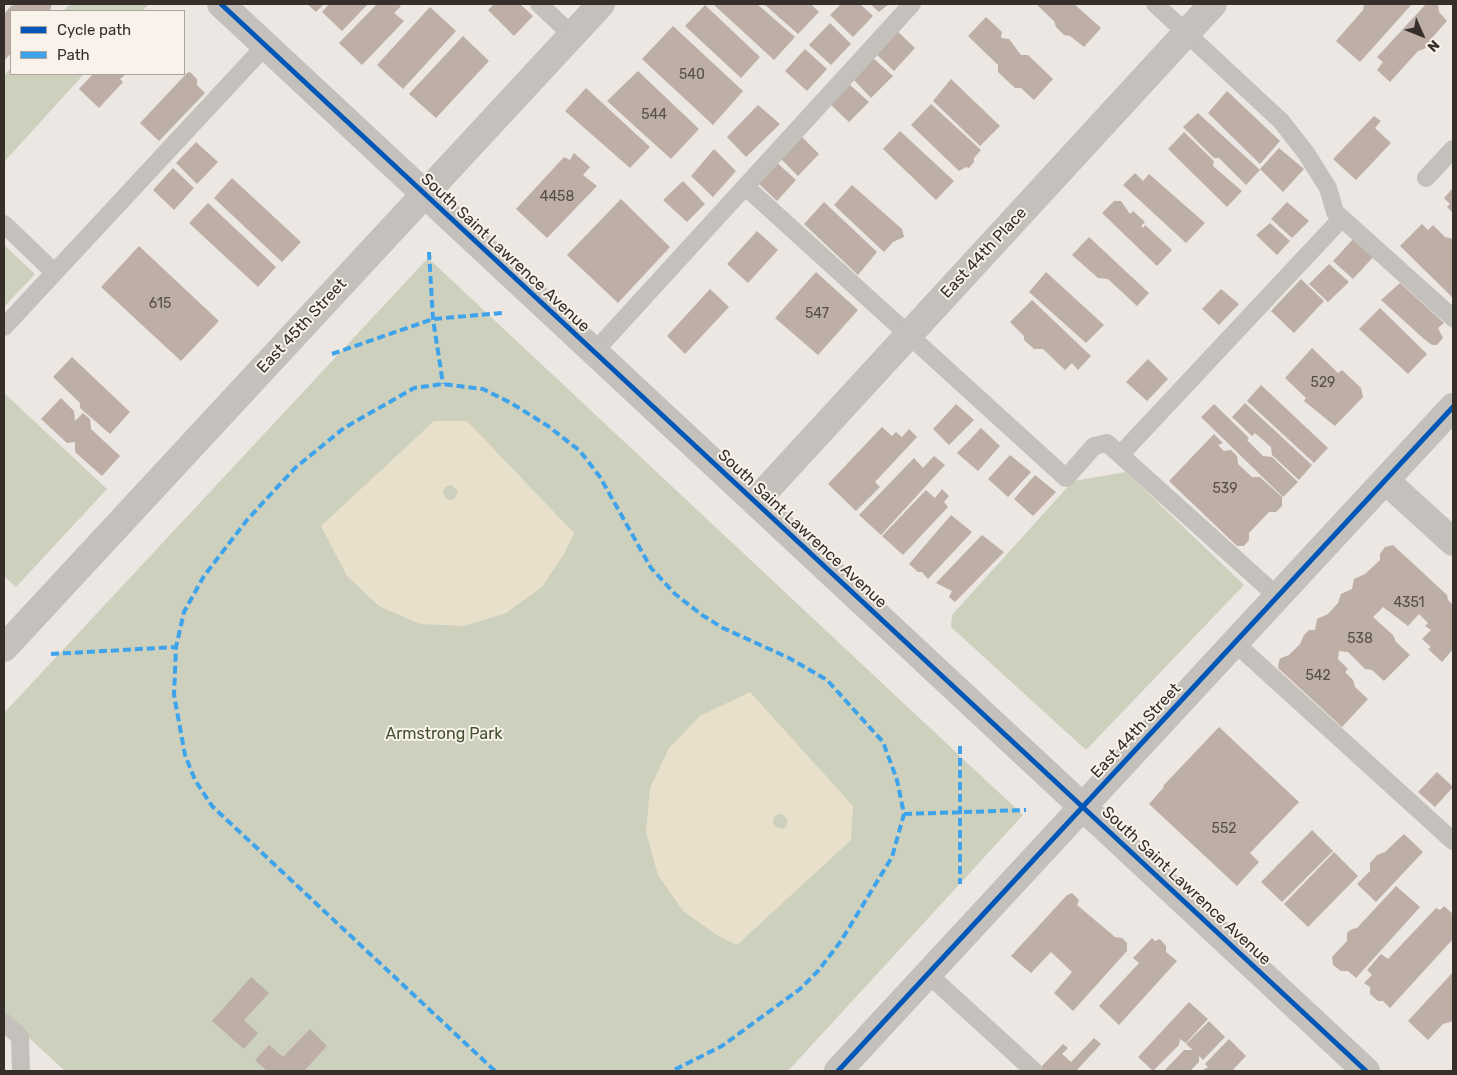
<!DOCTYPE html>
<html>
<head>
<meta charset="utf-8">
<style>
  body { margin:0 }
  #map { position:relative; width:1457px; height:1075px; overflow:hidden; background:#ece7e2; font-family:Rubik,sans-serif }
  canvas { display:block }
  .frame { position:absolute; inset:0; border:5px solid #352e29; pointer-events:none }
  .legend { position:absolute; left:10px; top:10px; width:175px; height:65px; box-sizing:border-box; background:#f8f2ea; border:1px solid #aaa49d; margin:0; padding:6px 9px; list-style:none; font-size:15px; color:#352e29 }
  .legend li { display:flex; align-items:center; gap:10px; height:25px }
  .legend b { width:25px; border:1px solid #aaa49d }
  .north { position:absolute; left:1397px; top:10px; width:50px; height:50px; -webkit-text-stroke:4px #f8f2ea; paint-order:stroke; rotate:134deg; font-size:14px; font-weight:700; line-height:20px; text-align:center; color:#352e29 }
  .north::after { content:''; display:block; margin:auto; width:18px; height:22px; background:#352e29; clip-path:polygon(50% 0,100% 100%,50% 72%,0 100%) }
</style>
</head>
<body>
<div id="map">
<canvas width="1457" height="1075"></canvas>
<div class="frame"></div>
<ul class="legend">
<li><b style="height:6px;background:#0057b8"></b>Cycle path</li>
<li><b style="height:6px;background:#3ea3eb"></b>Path</li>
</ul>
<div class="north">N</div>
</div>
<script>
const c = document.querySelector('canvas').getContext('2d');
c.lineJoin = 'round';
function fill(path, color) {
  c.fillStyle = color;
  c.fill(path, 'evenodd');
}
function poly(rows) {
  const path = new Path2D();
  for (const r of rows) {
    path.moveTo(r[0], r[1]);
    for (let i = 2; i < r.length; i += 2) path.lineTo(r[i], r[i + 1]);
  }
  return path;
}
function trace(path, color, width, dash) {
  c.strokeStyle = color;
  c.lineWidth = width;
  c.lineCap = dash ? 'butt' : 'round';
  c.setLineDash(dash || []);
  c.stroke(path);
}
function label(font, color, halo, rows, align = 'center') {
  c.font = font + ' Rubik,sans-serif';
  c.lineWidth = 4;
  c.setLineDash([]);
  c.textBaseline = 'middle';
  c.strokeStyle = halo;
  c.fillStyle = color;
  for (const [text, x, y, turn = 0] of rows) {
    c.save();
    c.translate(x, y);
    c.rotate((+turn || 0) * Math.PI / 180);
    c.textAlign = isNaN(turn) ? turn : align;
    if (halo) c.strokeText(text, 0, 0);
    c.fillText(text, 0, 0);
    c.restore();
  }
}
const green = poly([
  [70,4,149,4,142,11,63,11],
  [11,68,11,74,84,74,4,162,4,76],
  [4,245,35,274,4,307],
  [428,258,1023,815,788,1071,65,1071,4,1015,4,713],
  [4,393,107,489,16,587,4,576],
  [1126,472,1244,585,1086,750,951,627,952,615,1073,481]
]);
const sand = poly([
  [434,421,467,421,574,533,564,554,542,587,506,613,464,626,420,624,379,606,347,576,321,526],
  [449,485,453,486,458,491,455,498,451,500,446,499,443,492,444,488],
  [750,692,853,806,851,840,737,945,715,934,683,911,658,875,646,832,650,788,669,748,700,716],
  [778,814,783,815,788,820,786,827,782,829,775,827,773,822,774,817]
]);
const building = poly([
  [19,4,52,4,50,11,11,11,11,53,4,61,4,14,11,6],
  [307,4,324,4,316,12],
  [329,4,368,4,342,31,322,12],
  [377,4,399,4,401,6,394,13,404,21,362,65,339,43],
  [494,4,520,4,533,16,514,36,488,10],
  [713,4,757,4,795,37,774,60],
  [764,4,811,4,819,12,798,34],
  [841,4,860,4,873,16,853,37,830,15],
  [870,4,889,4,879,12],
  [1036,4,1074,4,1101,28,1084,47,1070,36,1064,35,1056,27,1054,21],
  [1364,4,1412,4,1360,62,1336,41,1363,10],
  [1426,4,1438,4,1439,12,1447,21,1431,39,1430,44,1424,49,1418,51,1390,82,1377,70,1383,62,1377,57],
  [705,5,760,57,741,78,685,26],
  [430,7,456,31,403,89,377,65],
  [986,17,1002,32,1001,38,1009,39,1021,55,1028,55,1053,79,1034,100,1021,88,1015,88,998,72,998,65,968,36],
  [830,23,851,44,831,65,809,45],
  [673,26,743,91,713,125,642,59],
  [896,30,915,48,894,71,875,53],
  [463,36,489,61,436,118,409,94],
  [805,49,827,69,807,91,785,71],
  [872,57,893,76,871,98,852,78],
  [638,71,699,129,671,159,607,101],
  [190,72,197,79,197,85,205,93,159,141,140,123,187,73],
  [93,74,126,74,120,79,123,82,99,108,79,89],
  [951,79,1000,126,980,146,933,101],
  [848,83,869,102,849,122,829,103],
  [586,88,650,147,630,168,565,111],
  [1227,91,1280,141,1260,164,1208,113],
  [931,104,981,150,974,158,974,162,969,168,966,167,959,171,911,125],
  [758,105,780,124,746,157,727,137],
  [1198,113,1260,170,1246,185,1219,158,1214,158,1183,127],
  [1374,116,1381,121,1375,128,1391,143,1356,180,1333,159],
  [900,131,954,181,936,200,883,149],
  [1184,132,1214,161,1213,166,1242,191,1227,207,1168,149],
  [801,136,819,154,798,176,780,158],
  [196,142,218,162,197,184,176,163],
  [1279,148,1304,169,1283,192,1260,169],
  [714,149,736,171,713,197,691,176],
  [574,153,590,167,583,175,597,186,547,238,516,209,564,157,570,160],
  [775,161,796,180,777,201,757,182],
  [173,168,194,188,174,210,153,190],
  [1135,173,1143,181,1149,174,1205,223,1186,243,1123,185],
  [232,178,301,242,282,262,214,198],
  [683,181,705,204,687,222,663,200],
  [852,185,902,229,904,237,893,242,884,252,834,205],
  [1453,188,1453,213,1447,207,1450,204,1444,198],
  [621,199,670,247,618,303,567,255],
  [1114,201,1121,201,1130,214,1133,211,1145,222,1141,226,1143,228,1145,225,1172,250,1157,266,1102,213],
  [824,202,877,252,858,275,804,224],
  [1287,202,1309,221,1292,238,1271,219],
  [208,203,276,267,258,287,189,223],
  [1270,223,1290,241,1277,255,1256,235],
  [1422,224,1428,230,1433,225,1445,237,1453,239,1453,298,1400,246],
  [757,231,778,250,748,283,727,264],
  [1089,237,1149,293,1137,306,1108,279,1098,278,1072,255],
  [1355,237,1376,254,1353,279,1333,261],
  [139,246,219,321,181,361,101,287],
  [1329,264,1349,282,1328,302,1309,284],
  [816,272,858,310,818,355,775,318],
  [1046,272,1104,325,1086,343,1029,292],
  [1301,279,1324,301,1294,333,1271,311],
  [1400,283,1444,323,1438,328,1443,338,1437,345,1432,345,1424,339,1381,300],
  [710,289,729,307,685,354,667,336],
  [1221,289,1239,304,1219,325,1202,309],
  [1032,300,1091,356,1078,370,1072,363,1065,370,1043,349,1034,349,1024,340,1024,336,1010,322],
  [1380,308,1427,354,1408,374,1359,329],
  [1312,348,1338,373,1342,370,1361,388,1363,397,1335,426,1304,401,1306,398,1285,378],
  [72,357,130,412,110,434,80,408,80,403,53,377],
  [1148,359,1168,379,1147,401,1126,382],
  [1261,385,1328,448,1314,463,1247,401],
  [61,398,74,411,75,421,83,413,90,419,91,429,120,456,102,476,75,452,75,442,67,443,41,419],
  [1245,403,1312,465,1299,480,1272,455,1271,447,1255,433,1252,436,1232,417],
  [956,404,974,420,949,445,933,429],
  [1214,404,1249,438,1247,440,1263,456,1272,457,1298,482,1283,497,1201,417],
  [882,427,892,436,896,432,902,437,909,429,917,437,875,482,880,487,856,511,828,484],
  [981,428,1000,446,978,471,957,453],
  [1214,434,1223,443,1218,445,1224,451,1231,450,1237,456,1238,464,1252,477,1260,477,1282,497,1282,506,1276,512,1269,512,1249,533,1249,540,1244,546,1237,546,1169,481],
  [1010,455,1031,472,1008,497,988,479],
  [934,456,945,465,881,535,859,515,914,458,923,468],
  [1035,475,1056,492,1033,516,1014,499],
  [942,489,949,496,944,502,948,507,903,555,882,536,926,490,935,498],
  [951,515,972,532,928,579,922,572,918,572,909,564],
  [982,535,1004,552,955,602,949,597,952,591,936,583],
  [1393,545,1447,595,1448,600,1453,605,1453,649,1442,662,1428,649,1431,647,1422,639,1431,630,1425,626,1428,623,1419,614,1408,626,1383,607,1373,617,1393,635,1396,642,1410,655,1384,681,1372,670,1365,669,1348,652,1339,651,1338,659,1348,669,1345,672,1353,680,1355,687,1368,699,1342,727,1278,668,1279,661,1281,658,1289,655,1300,644,1304,635,1309,630,1315,630,1317,619,1328,614,1338,603,1341,594,1352,589,1354,579,1365,574,1380,560,1380,554,1385,547],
  [1219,727,1299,802,1250,853,1259,862,1237,886,1149,804,1164,787,1163,786],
  [1437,772,1453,787,1435,807,1418,792],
  [1312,830,1333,851,1282,902,1261,882],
  [1404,834,1423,852,1376,902,1357,884,1370,871,1370,863,1377,855,1385,852],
  [1334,852,1358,876,1308,927,1284,904],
  [1396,886,1420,907,1356,978,1348,971,1341,971,1333,965,1332,957,1347,941,1347,933,1352,929,1357,928],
  [1072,893,1079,900,1077,905,1115,937,1122,938,1127,943,1127,951,1073,1011,1054,993,1072,972,1051,952,1031,973,1011,956,1067,895],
  [1444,906,1453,914,1453,939,1390,1008,1383,1001,1378,1001,1370,994,1370,987,1364,983,1372,975,1367,970,1381,954,1388,959,1436,908,1440,910],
  [1152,938,1155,941,1160,939,1166,946,1166,952,1177,961,1119,1025,1099,1006,1139,963,1133,958],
  [1453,972,1453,1021,1443,1024,1428,1040,1408,1021],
  [251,977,269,993,244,1020,258,1033,244,1049,212,1021],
  [1189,1002,1208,1019,1186,1043,1180,1039,1179,1045,1153,1071,1138,1057],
  [1209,1021,1225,1037,1203,1060,1199,1056,1199,1062,1190,1071,1164,1071,1184,1050,1193,1050,1186,1044],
  [310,1029,327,1046,304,1071,267,1071,255,1060,269,1045,283,1057],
  [1094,1038,1101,1044,1076,1071,1044,1071,1040,1068,1063,1044,1068,1048,1062,1054,1071,1062],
  [1229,1039,1246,1056,1232,1071,1201,1071,1208,1067,1205,1064]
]);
const service = poly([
  [539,4,572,35],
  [1155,4,1281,121,1306,153,1328,188,1335,212,1453,318],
  [1426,178,1453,149],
  [746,187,1066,478,1094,446,1107,443,1278,597],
  [4,224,54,272],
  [4,327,266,45],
  [594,352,912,4],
  [1120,455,1342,218],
  [1235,643,1453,841],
  [928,974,1034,1071],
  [4,1022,20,1037,21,1071]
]);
const minor = poly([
  [221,4,1366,1071],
  [1386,481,1453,542],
  [755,502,1213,4],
  [4,648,601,4],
  [838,1071,1453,407]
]);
const quiet = poly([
  [429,252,433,319,443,384],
  [332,354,433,319,502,313],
  [51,654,176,647],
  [960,746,960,884],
  [904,814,1026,810],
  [495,1071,212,806,195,780,185,755,174,695,176,647,184,612,204,576,247,520,295,468,344,428,414,388,443,384,483,389,511,403,548,426,580,451,600,477,651,568,675,594,702,615,723,628,789,658,827,680,883,742,897,780,904,814,892,857,841,941,818,971,800,989,722,1046,672,1071]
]);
const cycleway = poly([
  [221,4,1366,1071],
  [838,1071,1453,407]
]);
const numberNames = [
  ["540",692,75],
  ["544",654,115],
  ["4458",557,197],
  ["615",160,304],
  ["547",817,314],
  ["529",1323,383],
  ["539",1225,489],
  ["4351",1409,603],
  ["538",1360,639],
  ["542",1318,676],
  ["552",1224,829]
];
const streetNames = [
  ["South Saint Lawrence Avenue",505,253,43],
  ["East 44th Place",984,253,-47],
  ["East 45th Street",302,326,-47],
  ["South Saint Lawrence Avenue",802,529,43],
  ["East 44th Street",1136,731,-47],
  ["South Saint Lawrence Avenue",1186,886,43]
];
const parkNames = [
  ["Armstrong Park",444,734]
];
fill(green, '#ccd0bd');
fill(sand, '#e9e0cb');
fill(building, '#bdaea6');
trace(service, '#c4c0bb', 18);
trace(minor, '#c4c0bb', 28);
trace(quiet, '#3ea3eb', 4, [8, 4]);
trace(cycleway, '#0057b8', 5);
label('14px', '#574e48', null, numberNames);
label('16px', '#352e29', '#f8f2ea', streetNames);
label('16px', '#435130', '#f8f2ea', parkNames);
</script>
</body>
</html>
